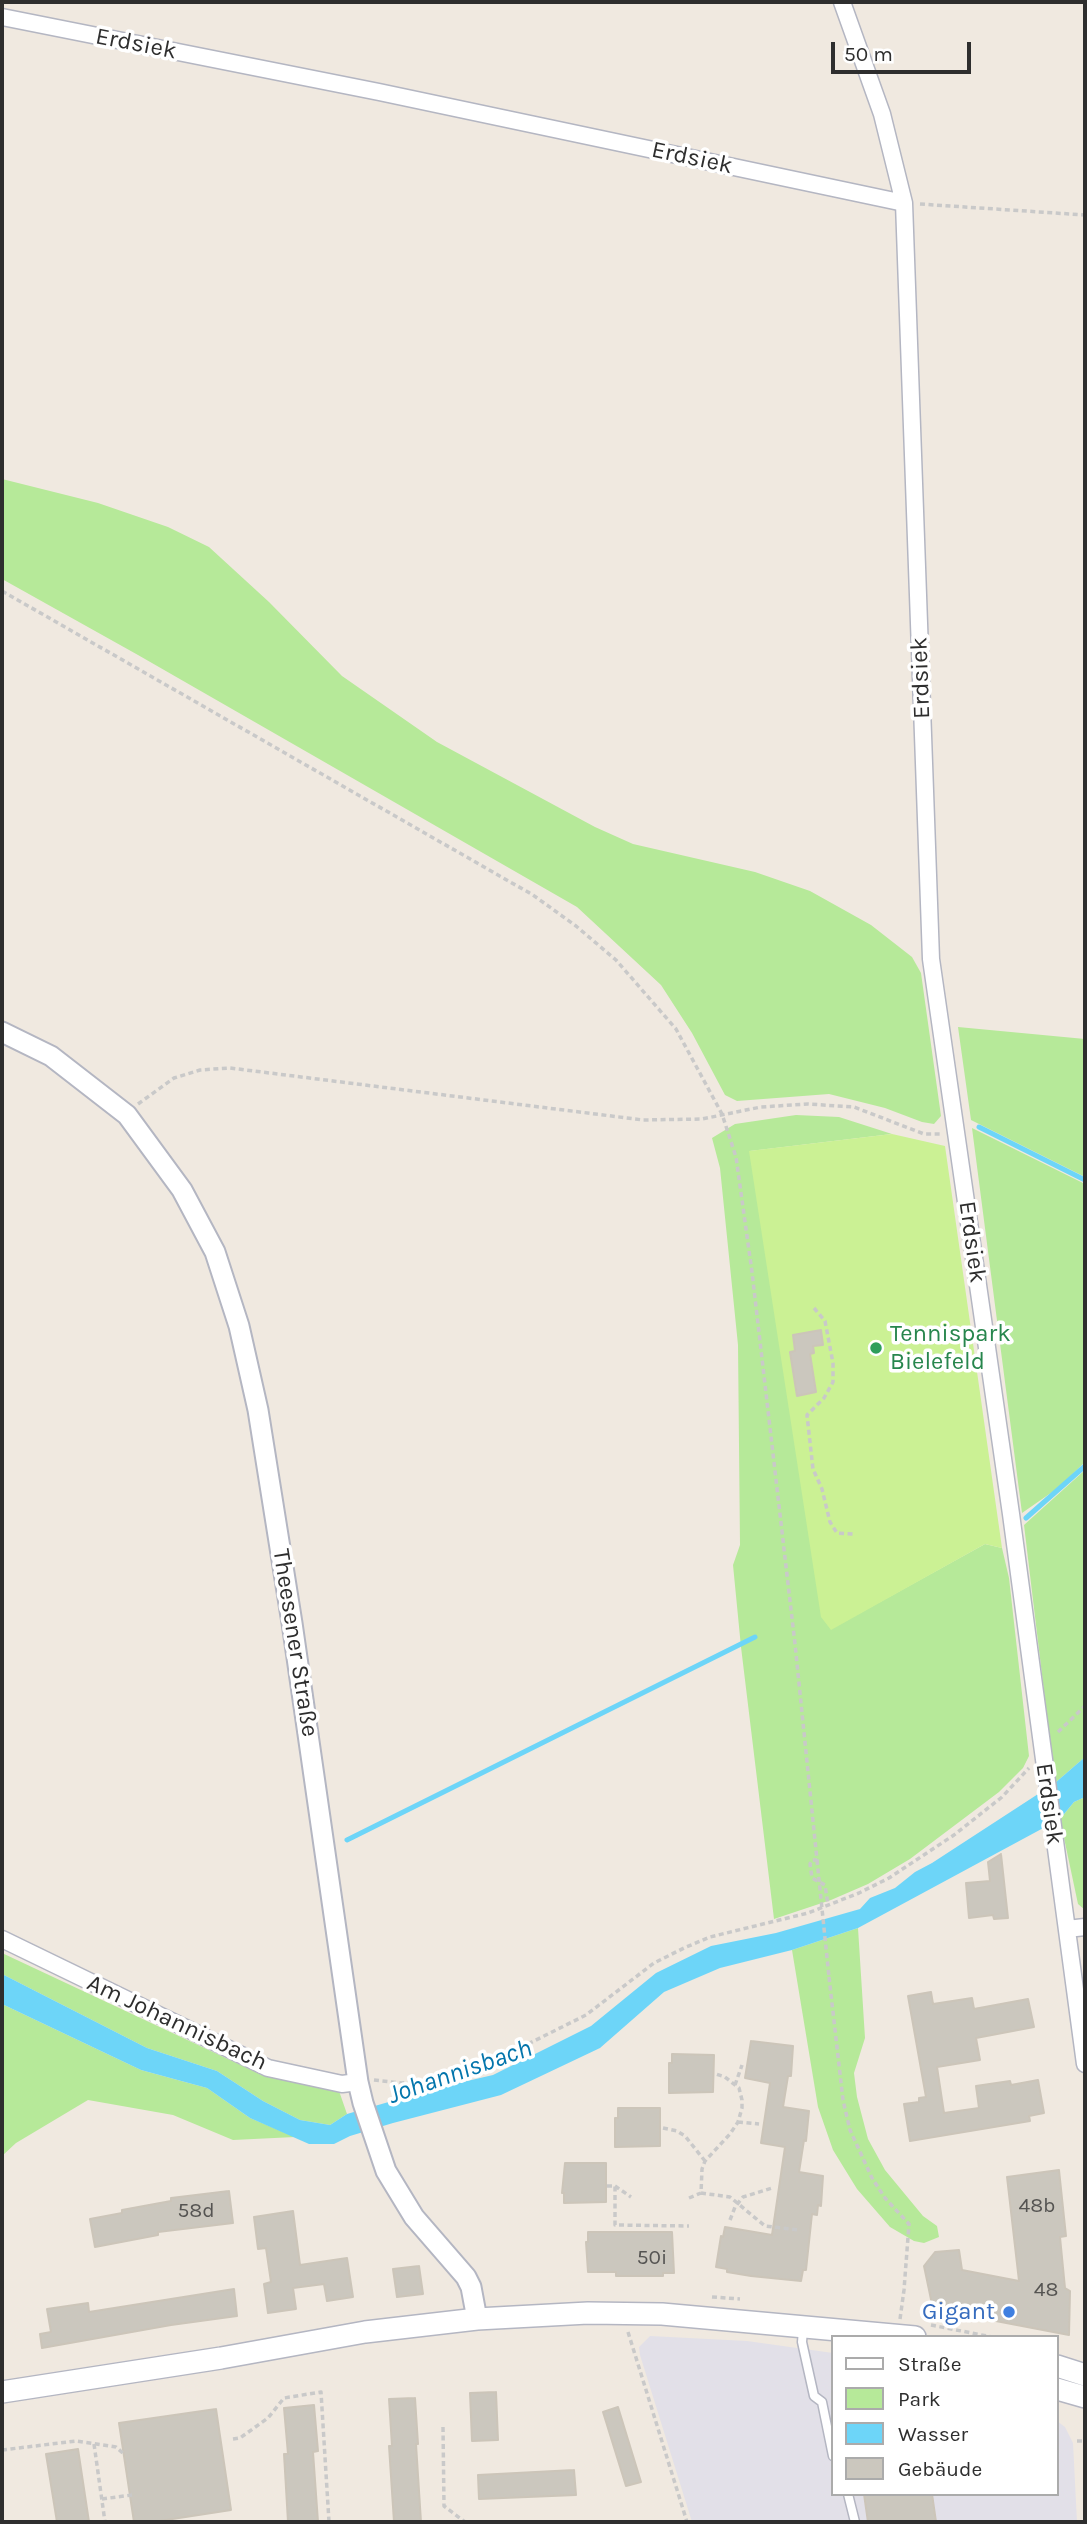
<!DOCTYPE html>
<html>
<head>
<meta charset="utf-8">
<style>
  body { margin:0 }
  #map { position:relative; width:1087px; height:2524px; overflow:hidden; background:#f0e9e0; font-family:Karla,sans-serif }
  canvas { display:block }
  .frame { position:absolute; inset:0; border:4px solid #2e2e2e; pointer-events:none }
  .legend { position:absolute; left:831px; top:2335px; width:228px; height:161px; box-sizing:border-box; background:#fff; border:2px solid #ababab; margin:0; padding:9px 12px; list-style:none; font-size:21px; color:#2e2e2e }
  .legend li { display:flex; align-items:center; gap:14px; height:35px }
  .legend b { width:35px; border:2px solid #ababab }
  .scale { position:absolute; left:831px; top:42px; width:140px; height:32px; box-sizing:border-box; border:4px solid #2e2e2e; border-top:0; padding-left:9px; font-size:21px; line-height:24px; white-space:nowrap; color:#2e2e2e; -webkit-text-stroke:5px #fff; paint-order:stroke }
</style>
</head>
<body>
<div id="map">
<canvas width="1087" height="2524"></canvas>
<div class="frame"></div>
<ul class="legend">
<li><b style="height:9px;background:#fff"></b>Straße</li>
<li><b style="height:19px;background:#b6e999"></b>Park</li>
<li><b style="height:19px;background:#6dd5f8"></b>Wasser</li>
<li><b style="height:19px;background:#cbc7be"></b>Gebäude</li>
</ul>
<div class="scale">50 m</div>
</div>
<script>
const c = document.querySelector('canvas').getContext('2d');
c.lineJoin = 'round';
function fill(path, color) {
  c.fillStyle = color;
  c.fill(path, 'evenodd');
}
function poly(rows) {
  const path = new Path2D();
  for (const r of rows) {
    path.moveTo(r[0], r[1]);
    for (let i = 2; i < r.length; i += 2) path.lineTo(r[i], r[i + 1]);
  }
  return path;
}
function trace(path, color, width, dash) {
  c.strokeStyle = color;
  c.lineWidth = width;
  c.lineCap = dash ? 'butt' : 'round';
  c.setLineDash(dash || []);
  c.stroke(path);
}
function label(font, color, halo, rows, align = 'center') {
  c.font = font + ' Karla,sans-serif';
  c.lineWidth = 7;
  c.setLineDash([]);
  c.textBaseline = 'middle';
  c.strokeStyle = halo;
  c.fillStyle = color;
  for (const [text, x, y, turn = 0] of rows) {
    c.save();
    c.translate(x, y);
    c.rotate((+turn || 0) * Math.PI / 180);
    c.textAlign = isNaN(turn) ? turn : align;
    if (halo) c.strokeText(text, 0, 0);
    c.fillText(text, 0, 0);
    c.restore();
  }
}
const industrial = poly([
  [650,2336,747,2341,833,2353,833,2494,1057,2494,1057,2421,1065,2427,1073,2443,1077,2522,692,2522,640,2355,639,2347]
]);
const green = poly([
  [2,479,98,503,168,527,209,547,269,602,342,676,437,742,595,827,633,844,755,872,810,891,871,925,912,957,921,973,941,1116,934,1124,922,1122,885,1108,829,1094,737,1101,725,1095,692,1033,661,985,577,907,138,655,2,579],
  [958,1027,1085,1039,1085,1177,971,1120],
  [796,1115,839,1117,892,1134,750,1151,831,1629,985,1544,1002,1548,1009,1578,1029,1756,1023,1768,999,1792,910,1859,868,1884,831,1900,774,1919,741,1647,733,1565,740,1545,738,1345,720,1168,712,1138,735,1124],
  [972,1128,1085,1184,1085,1462,1058,1488,1022,1513],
  [1085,1470,1085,1757,1055,1783,1024,1525],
  [1085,1797,1085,1910,1078,1904,1060,1819,1074,1802],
  [858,1928,865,2038,854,2073,857,2097,868,2139,885,2170,923,2216,937,2226,939,2237,924,2243,914,2241,890,2227,857,2189,833,2150,818,2107,792,1950],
  [2,1953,262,2075,338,2088,347,2114,330,2125,300,2120,263,2101,217,2071,147,2048,2,1974],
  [2,2004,141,2070,207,2088,250,2118,295,2137,233,2140,173,2115,88,2100,16,2143,2,2156]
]);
const pitch = poly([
  [892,1134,945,1146,1002,1548,985,1544,831,1630,821,1617,749,1151]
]);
const water = poly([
  [1085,1757,1085,1797,1074,1802,1060,1819,858,1928,792,1950,720,1968,664,1992,600,2048,501,2095,393,2123,350,2136,334,2144,309,2144,250,2118,207,2088,141,2070,2,2004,2,1974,147,2048,217,2071,263,2101,300,2120,330,2125,347,2114,437,2088,493,2075,591,2026,656,1973,711,1946,776,1933,860,1909,870,1898,895,1888,915,1872,932,1863,1055,1783]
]);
const stream = poly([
  [979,1127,1085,1180],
  [1026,1518,1085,1466],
  [347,1840,755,1637]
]);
const building = poly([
  [821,1330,823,1345,813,1346,814,1353,810,1354,816,1392,797,1396,790,1352,795,1351,793,1335,821,1330],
  [1001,1854,1008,1918,994,1919,993,1915,969,1918,966,1883,990,1881,988,1862,1001,1854],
  [931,1992,933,2004,972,1998,974,2009,1028,1999,1034,2027,976,2038,980,2060,937,2067,944,2113,979,2108,976,2086,1010,2081,1011,2085,1038,2080,1044,2113,1029,2116,1030,2121,910,2141,904,2104,919,2102,919,2098,926,2097,908,1996,931,1992],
  [751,2041,793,2046,791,2076,788,2076,783,2107,809,2111,806,2141,804,2140,799,2172,823,2176,821,2206,818,2205,817,2215,812,2214,806,2270,803,2270,801,2281,751,2276,727,2272,727,2269,716,2267,721,2236,723,2237,725,2227,772,2235,785,2147,761,2143,770,2083,745,2078,751,2041],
  [672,2054,714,2055,713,2092,669,2093,669,2063,672,2063,672,2054],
  [618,2108,660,2108,660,2146,615,2147,615,2118,618,2118,618,2108],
  [565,2163,606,2163,606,2202,564,2203,564,2193,562,2193,565,2163],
  [1059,2170,1066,2236,1060,2237,1065,2288,1070,2291,1069,2335,933,2309,924,2266,935,2252,959,2250,962,2270,1019,2281,1007,2177,1059,2170],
  [229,2191,233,2223,158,2232,158,2235,95,2247,90,2219,122,2213,122,2210,171,2201,171,2198,229,2191],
  [293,2211,300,2265,347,2258,353,2297,327,2301,324,2284,293,2288,296,2309,268,2313,264,2284,271,2282,266,2248,258,2249,254,2217,293,2211],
  [588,2232,672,2232,674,2273,663,2273,663,2276,616,2276,616,2272,588,2272,586,2242,588,2242,588,2232],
  [419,2266,423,2294,397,2297,393,2269,419,2266],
  [234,2289,237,2316,171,2325,42,2348,40,2334,51,2332,47,2309,88,2303,89,2312,234,2289],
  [496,2392,498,2440,472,2441,470,2393,496,2392],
  [415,2398,418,2444,416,2444,421,2522,394,2522,389,2446,392,2446,389,2399,415,2398],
  [314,2405,318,2451,313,2452,318,2522,288,2522,284,2454,288,2454,284,2408,314,2405],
  [618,2407,641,2482,626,2486,603,2412,618,2407],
  [216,2409,231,2510,153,2522,134,2522,119,2423,216,2409],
  [78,2449,89,2522,57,2522,46,2454,78,2449],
  [574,2470,576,2495,479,2499,478,2475,574,2470],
  [864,2494,932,2494,936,2522,868,2522,864,2494]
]);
const path = poly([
  [920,204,1085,215],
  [2,591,533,895,576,926,616,960,676,1029,722,1114,736,1157,752,1272,795,1644,817,1860,812,1860,810,1864,812,1878,825,1885,828,1905],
  [138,1104,174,1078,200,1070,230,1068,643,1120,702,1119,761,1107,808,1104,854,1107,924,1134,940,1134],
  [814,1308,825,1321,833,1363,833,1382,824,1398,807,1415,813,1469,822,1489,830,1522,837,1533,853,1534],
  [1058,1732,1085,1706],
  [829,1977,843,2100,850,2130,872,2178,885,2198,909,2224,904,2290,900,2319],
  [374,2080,401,2083,427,2081,490,2063,586,2015,654,1963,684,1948,710,1937,808,1913,859,1893,889,1878,954,1835,1002,1797,1029,1768],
  [735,2085,742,2065],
  [738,2122,759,2124],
  [663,2128,677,2131,685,2136,705,2161],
  [607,2186,615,2186,615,2225,689,2226],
  [615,2186,631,2197],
  [701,2193,730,2197,765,2226,799,2230],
  [689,2198,701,2193,702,2169,705,2161,730,2134,738,2122,742,2108,742,2100,739,2088,725,2077,716,2074],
  [730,2220,735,2207,743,2197,772,2188],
  [712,2297,740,2299],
  [931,2325,992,2337],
  [628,2332,687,2522],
  [443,2427,444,2506,465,2522],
  [233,2439,240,2438,268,2418,284,2398,321,2392,329,2522],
  [1077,2441,1085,2441],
  [94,2444,105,2522],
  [2,2450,76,2441,116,2447,125,2455],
  [102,2499,132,2495]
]);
const service = poly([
  [803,2330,802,2342,814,2396,822,2402,833,2456],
  [848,2494,855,2522]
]);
const minor = poly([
  [842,2,882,114,904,203,931,959,1011,1514,1085,2064],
  [2,17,379,92,904,203],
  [1067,1929,1085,1927],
  [2,1939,268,2068,342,2084,358,2082]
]);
const tertiary = poly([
  [2,1032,51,1056,127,1115,182,1190,215,1252,239,1326,258,1410,292,1623,358,2082,363,2103,386,2171,414,2217,466,2277,471,2287,477,2319]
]);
const secondary = poly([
  [1057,2366,1085,2375],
  [1057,2389,1085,2397],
  [2,2392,221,2358,365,2332,477,2319,588,2313,662,2314,915,2337]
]);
const pathBridge = poly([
  [817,1860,829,1977]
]);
const markers = [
  [876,1348,7,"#2e9e5b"],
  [1009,2312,7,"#3f7fe0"]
];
const numberNames = [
  ["48b",1037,2206],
  ["58d",196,2211],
  ["50i",652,2258],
  ["48",1046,2290]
];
const streetNames = [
  ["Erdsiek",136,44,11],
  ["Erdsiek",692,158,12],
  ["Erdsiek",921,678,-92],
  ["Erdsiek",972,1242,82],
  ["Theesener Straße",295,1643,81],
  ["Erdsiek",1049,1804,82],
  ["Am Johannisbach",177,2023,25]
];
const leisureNames = [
  ["Tennispark",890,1334],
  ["Bielefeld",890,1362]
];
const shopNames = [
  ["Gigant",995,2312]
];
const waterNames = [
  ["Johannisbach",460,2072,-19]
];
fill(industrial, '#e2e0e8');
fill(green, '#b6e999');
fill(pitch, '#cbf194');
fill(water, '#6dd5f8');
trace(stream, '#6dd5f8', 5);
fill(building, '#cbc7be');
trace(building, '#ccc5b9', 2);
trace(service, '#b4b6c2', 11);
trace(minor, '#b4b6c2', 19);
trace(tertiary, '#b4b6c2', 23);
trace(secondary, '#b4b6c2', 24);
trace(path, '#c9c9c9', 3.5, [5, 3.5]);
trace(service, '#fff', 8);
trace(minor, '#fff', 16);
trace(tertiary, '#fff', 19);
trace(secondary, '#fff', 21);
trace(pathBridge, '#c9c9c9', 3.5, [5, 3.5]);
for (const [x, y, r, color] of markers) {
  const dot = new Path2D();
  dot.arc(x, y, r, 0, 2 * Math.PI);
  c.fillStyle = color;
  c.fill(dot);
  trace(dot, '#fff', 2.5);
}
label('21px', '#555452', null, numberNames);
label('24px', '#2e2e2e', '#fff', streetNames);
label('24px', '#27864d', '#fff', leisureNames, 'left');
label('24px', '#366cbe', '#fff', shopNames, 'right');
label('italic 26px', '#0375ac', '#fff', waterNames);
</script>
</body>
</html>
